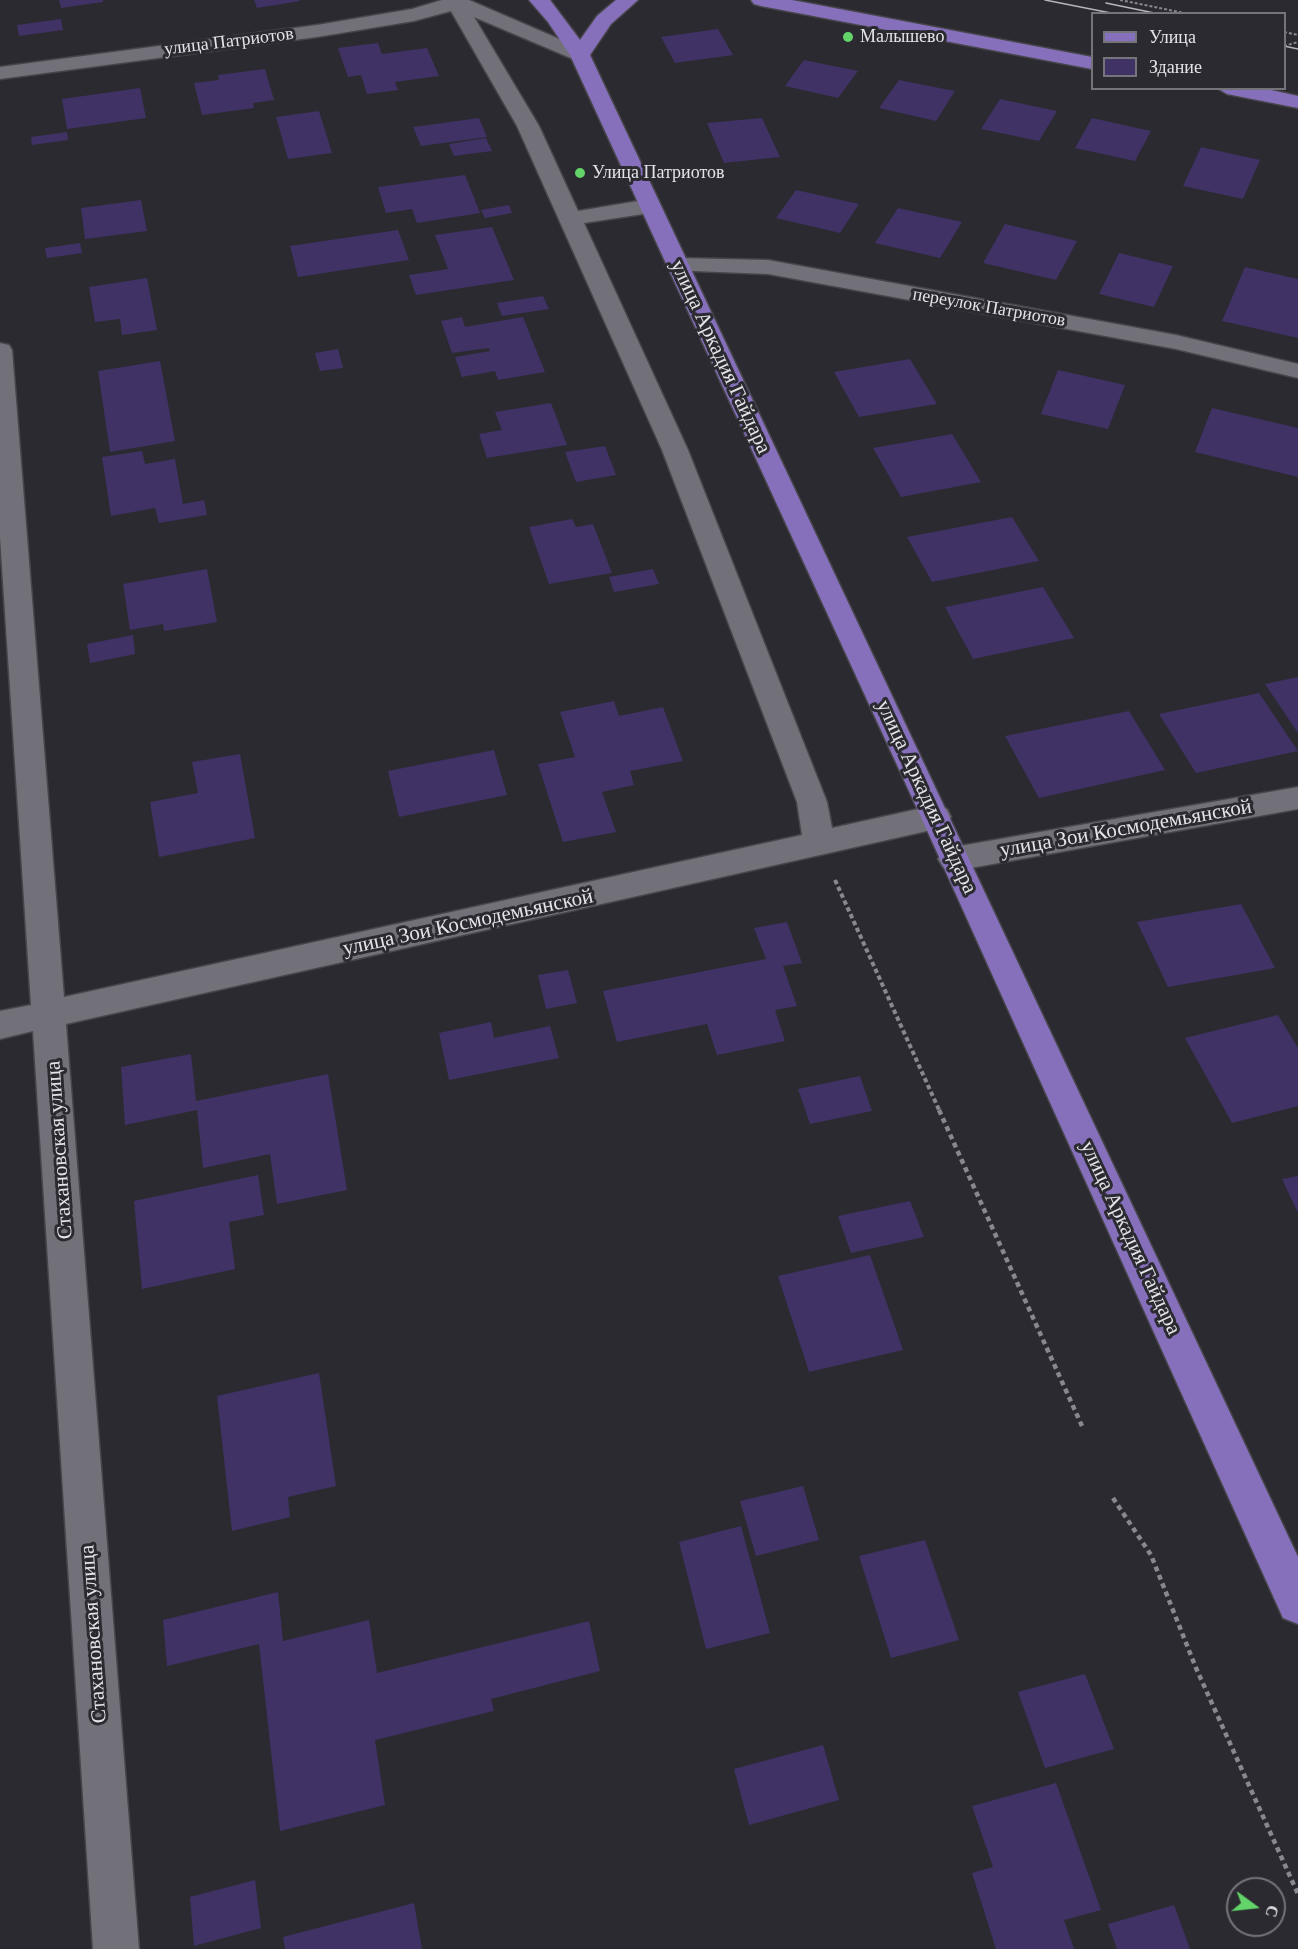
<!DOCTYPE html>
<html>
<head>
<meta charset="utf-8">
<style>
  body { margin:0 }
  #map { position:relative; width:1298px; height:1949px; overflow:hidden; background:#2b2a31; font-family:Georgia,serif }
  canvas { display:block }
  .legend { position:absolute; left:1091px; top:12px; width:195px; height:78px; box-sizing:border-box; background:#2b2a31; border:2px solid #75747a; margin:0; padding:8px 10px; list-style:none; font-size:18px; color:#e4e4e8 }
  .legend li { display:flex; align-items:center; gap:12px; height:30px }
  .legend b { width:30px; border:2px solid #75747a }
  .north { position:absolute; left:1226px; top:1877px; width:60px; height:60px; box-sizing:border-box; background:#2b2a31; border:2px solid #75747a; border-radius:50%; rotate:105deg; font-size:16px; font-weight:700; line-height:24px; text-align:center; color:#e4e4e8 }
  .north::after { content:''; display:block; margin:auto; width:21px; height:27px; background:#62d469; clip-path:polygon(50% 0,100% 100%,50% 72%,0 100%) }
</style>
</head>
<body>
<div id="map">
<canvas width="1298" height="1949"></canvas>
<ul class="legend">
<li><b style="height:8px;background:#8670bc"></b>Улица</li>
<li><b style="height:16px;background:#403264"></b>Здание</li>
</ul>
<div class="north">С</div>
</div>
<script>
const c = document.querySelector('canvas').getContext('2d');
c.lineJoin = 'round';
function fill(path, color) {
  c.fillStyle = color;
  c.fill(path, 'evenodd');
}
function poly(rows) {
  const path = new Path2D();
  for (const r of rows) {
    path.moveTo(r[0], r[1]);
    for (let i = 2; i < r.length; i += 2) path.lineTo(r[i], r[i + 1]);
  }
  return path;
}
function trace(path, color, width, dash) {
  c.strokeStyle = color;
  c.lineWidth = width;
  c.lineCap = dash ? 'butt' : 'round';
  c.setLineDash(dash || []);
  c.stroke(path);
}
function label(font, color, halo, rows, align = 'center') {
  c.font = font + ' Georgia,serif';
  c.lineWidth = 6;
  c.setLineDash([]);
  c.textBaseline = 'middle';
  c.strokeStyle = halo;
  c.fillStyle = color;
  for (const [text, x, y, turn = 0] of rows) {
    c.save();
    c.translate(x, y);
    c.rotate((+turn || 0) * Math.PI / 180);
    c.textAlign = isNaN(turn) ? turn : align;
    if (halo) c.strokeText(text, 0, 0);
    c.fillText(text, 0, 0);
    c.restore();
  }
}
const building = poly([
  [59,0,103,0,103,2,61,8],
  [254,0,299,0,300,1,257,8],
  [61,19,63,30,19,36,17,25],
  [718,29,733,55,675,63,661,37],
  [378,43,382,54,427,48,439,76,395,82,398,90,367,94,361,75,348,77,338,48],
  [804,60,858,71,838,98,785,86],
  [265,69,274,100,253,103,254,108,202,115,194,83,219,80,218,75],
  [899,80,955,91,936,121,879,108],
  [140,88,146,118,67,129,62,99],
  [1000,99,1057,111,1039,141,981,129],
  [319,111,332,153,288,159,276,117],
  [479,118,487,137,421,146,413,127],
  [762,118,780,157,724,163,707,123],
  [1092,118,1151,131,1135,161,1075,148],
  [67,132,68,140,32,145,31,137],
  [486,138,492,151,454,156,449,144],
  [1201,147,1260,160,1243,199,1183,186],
  [465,175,480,213,417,223,412,209,386,213,378,187],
  [796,190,859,204,840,233,776,218],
  [141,200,147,231,85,239,81,208],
  [509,205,512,213,485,218,481,210],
  [898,208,962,222,940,258,875,243],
  [1005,224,1077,241,1056,280,983,263],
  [492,227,514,280,416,295,409,275,448,269,435,235],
  [398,230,409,260,298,277,290,246],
  [80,243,82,253,47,258,45,248],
  [1119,253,1173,266,1154,307,1099,294],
  [1245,267,1298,279,1298,338,1222,321],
  [147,278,157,330,122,335,120,319,95,322,89,287],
  [543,296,549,309,502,316,497,303],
  [462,317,465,327,523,317,545,372,498,380,495,371,462,377,455,357,490,351,489,348,452,353,441,321],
  [338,349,343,368,320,371,315,353],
  [910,359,937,404,859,417,834,372],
  [160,361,175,441,110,452,98,371],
  [1058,370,1125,385,1108,429,1041,414],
  [551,403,567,445,487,458,479,434,502,430,495,412],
  [1212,408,1298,428,1298,477,1195,452],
  [952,434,981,482,901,497,873,448],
  [605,446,616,475,576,482,565,452],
  [142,451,145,464,175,459,183,504,204,500,207,515,159,523,155,508,111,516,102,457],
  [1012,517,1039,561,932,582,907,537],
  [572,519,576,527,593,524,612,573,549,584,529,527],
  [207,569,217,622,164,631,163,624,130,630,123,584],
  [653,569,659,584,614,592,609,577],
  [1043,587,1074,638,973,659,945,607],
  [133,635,135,654,90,663,87,644],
  [1298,677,1298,733,1265,684],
  [1259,693,1298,751,1196,773,1159,714],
  [614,701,619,716,663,707,683,761,630,771,634,785,602,792,616,832,563,842,538,764,575,757,560,712],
  [1129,711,1165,770,1039,798,1005,736],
  [494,750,507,795,399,817,388,771],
  [240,754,255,838,159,857,150,802,198,793,192,762],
  [1241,904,1275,968,1168,987,1137,922],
  [787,922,802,963,783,966,797,1006,775,1010,785,1041,717,1055,707,1024,617,1042,603,991,766,959,754,928],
  [568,970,577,1003,546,1009,538,975],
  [1278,1015,1298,1048,1298,1106,1232,1123,1185,1038],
  [491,1022,494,1038,550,1026,559,1058,449,1080,439,1033],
  [191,1054,196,1101,328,1074,347,1190,277,1204,270,1154,203,1168,197,1110,125,1125,121,1067],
  [860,1076,872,1111,810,1124,798,1089],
  [258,1175,264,1215,229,1222,235,1269,142,1289,134,1201],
  [1298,1176,1298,1213,1282,1179],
  [910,1201,924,1237,851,1253,838,1216],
  [870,1255,903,1350,809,1372,778,1276],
  [319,1373,336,1486,288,1497,290,1517,232,1531,217,1396],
  [803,1486,819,1540,756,1556,740,1501],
  [741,1526,770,1633,706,1649,679,1542],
  [925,1540,959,1640,891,1658,859,1556],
  [278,1592,283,1641,369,1620,377,1673,589,1621,600,1671,491,1699,494,1711,375,1740,385,1805,280,1831,259,1644,167,1666,163,1620],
  [1085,1674,1114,1749,1045,1768,1018,1692],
  [823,1745,839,1800,749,1825,734,1769],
  [1056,1783,1101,1910,1064,1920,1074,1949,996,1949,972,1873,993,1867,972,1806],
  [255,1880,261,1928,194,1946,190,1897],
  [414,1903,422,1949,285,1949,283,1937],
  [1174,1905,1190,1949,1117,1949,1108,1924]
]);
const pathFar2 = poly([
  [1120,0,1189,14],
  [1284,32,1298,35],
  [1284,46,1298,42]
]);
const pathFar1 = poly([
  [835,880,940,1112]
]);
const path = poly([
  [939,1110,1082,1426],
  [1113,1498,1151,1555,1196,1668,1298,1894]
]);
const minor = poly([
  [442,0,469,0,587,51,590,55,587,59,573,59,474,17,539,126,578,211,650,199,658,201,661,206,658,211,650,213,584,223,688,450,827,802,832,828,936,805,947,809,951,817,947,825,936,829,66,1024,139,1949,93,1949,33,1031,0,1039,0,1011,31,1005,0,537,0,343,9,345,12,350,64,997,802,835,797,802,662,450,517,126,451,11,414,21,317,37,0,79,0,67,317,25,412,9,442,0],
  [677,258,768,260,1176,335,1298,364,1298,378,1176,349,768,274,669,270,665,265,669,260,677,258],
  [1298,787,1298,809,954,871,943,867,938,859,943,851,954,847,1298,787]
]);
const major = poly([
  [529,0,550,0,580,40,597,16,616,0,638,0,611,24,590,55,1298,1557,1298,1624,1283,1618,921,817,570,55,548,22,529,0],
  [751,0,792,0,1092,57,1092,69,761,6,754,4,751,0],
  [1217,88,1262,88,1298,96,1298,108,1227,94,1217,88]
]);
const tram = poly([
  [1045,0,1116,14],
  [1106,3,1159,14],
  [1284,46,1298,49]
]);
const markers = [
  [848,37,6,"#62d469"],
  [580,173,6,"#62d469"]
];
const farPoinames = [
  ["Малышево",860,37],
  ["Улица Патриотов",592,173]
];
const farStreetnames = [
  ["улица Патриотов",229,42,-7],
  ["переулок Патриотов",989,308,10]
];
const streetNames = [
  ["улица Аркадия Гайдара",720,357,65],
  ["улица Аркадия Гайдара",926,797,65],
  ["улица Зои Космодемьянской",1126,829,-10],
  ["улица Зои Космодемьянской",468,923,-12],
  ["Стахановская улица",60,1150,-94],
  ["улица Аркадия Гайдара",1130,1238,65],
  ["Стахановская улица",94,1634,-94]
];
fill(building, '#403264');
trace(minor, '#46454a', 3);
trace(major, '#46454a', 3);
trace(pathFar2, '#89888e', 2, [3, 2]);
trace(pathFar1, '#89888e', 4, [4.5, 3]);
trace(path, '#89888e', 4.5, [5, 4]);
fill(minor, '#727078');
fill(major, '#8670bc');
trace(tram, '#b5b5ba', 1.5);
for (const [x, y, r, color] of markers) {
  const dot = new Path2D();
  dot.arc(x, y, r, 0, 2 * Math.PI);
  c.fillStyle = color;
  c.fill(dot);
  trace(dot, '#2b2a31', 2);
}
label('18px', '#e4e4e8', '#2b2a31', farPoinames, 'left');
label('18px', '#e4e4e8', '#2b2a31', farStreetnames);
label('21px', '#e4e4e8', '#2b2a31', streetNames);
</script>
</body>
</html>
